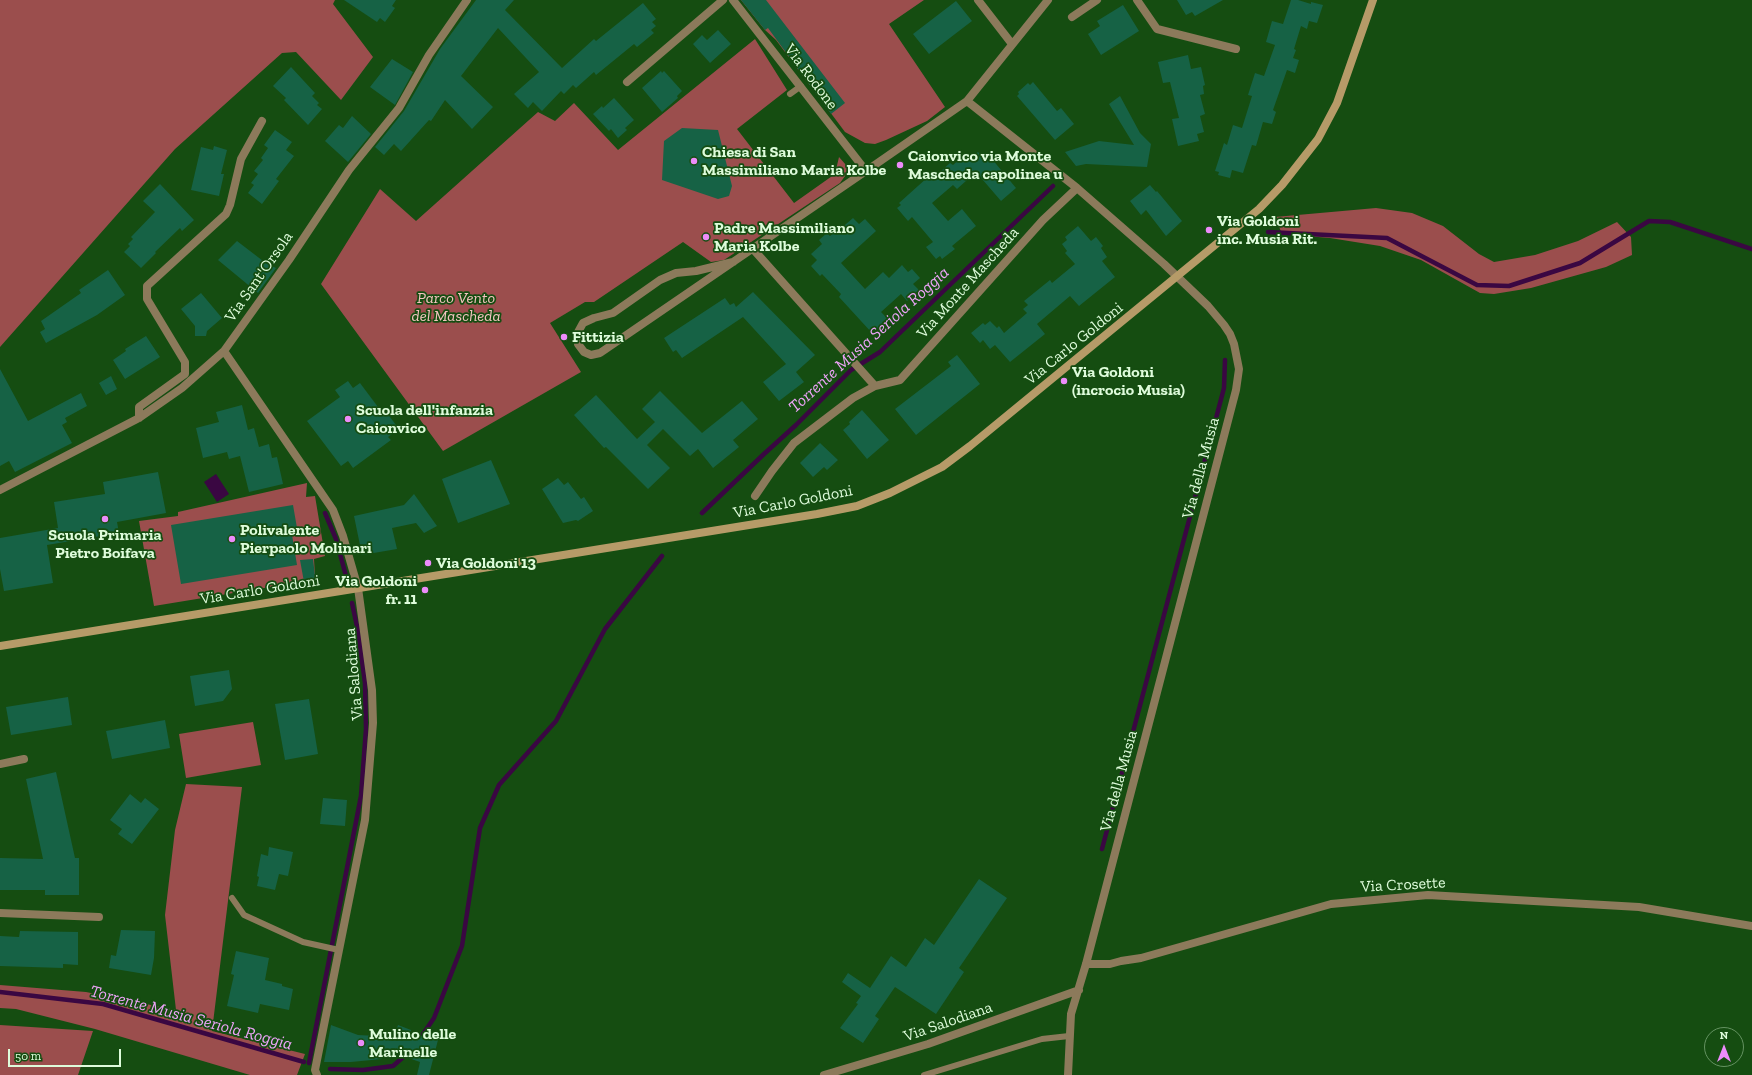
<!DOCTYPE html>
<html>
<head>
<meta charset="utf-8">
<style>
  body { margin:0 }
  #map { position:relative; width:1752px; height:1075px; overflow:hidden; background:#154d11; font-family:"Zilla Slab",serif }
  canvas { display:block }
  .north { position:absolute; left:1704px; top:1027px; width:40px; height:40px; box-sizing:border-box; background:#154d11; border:1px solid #659362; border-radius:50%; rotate:0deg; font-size:11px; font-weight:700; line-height:16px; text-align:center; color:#defcdb }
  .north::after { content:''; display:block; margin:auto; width:14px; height:18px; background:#ec8cfa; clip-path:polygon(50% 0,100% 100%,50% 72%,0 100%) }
  .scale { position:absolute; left:8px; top:1049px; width:113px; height:18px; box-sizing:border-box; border:2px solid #defcdb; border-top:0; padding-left:5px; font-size:12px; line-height:14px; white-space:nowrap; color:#defcdb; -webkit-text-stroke:3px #154d11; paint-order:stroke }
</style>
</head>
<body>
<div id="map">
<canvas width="1752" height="1075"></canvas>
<div class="north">N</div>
<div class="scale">50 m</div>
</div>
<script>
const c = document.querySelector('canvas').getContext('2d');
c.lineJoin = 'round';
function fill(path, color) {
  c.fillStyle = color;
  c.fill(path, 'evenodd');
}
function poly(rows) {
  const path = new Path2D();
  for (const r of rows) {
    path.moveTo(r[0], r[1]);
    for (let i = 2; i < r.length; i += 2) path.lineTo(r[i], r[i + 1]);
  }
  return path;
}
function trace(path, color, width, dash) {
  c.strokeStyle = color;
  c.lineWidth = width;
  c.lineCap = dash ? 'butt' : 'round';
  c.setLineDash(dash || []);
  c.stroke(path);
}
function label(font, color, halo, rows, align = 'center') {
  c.font = font + ' "Zilla Slab",serif';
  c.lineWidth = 3.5;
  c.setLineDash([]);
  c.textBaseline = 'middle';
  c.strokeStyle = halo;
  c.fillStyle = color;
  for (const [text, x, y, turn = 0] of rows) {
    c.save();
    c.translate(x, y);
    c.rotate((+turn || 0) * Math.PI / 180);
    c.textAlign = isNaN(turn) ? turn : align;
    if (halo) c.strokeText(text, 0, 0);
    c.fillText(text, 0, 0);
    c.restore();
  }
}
const green = poly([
  [0,0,335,0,333,4,373,57,341,100,296,52,282,53,175,149,0,347],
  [741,0,924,0,889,24,945,107,927,121,886,140,875,144,865,143,845,132,776,40,765,30],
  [755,39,787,90,737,129,794,203,835,174,839,157,846,165,848,172,840,183,724,260,711,262,683,242,594,302,585,302,550,323,581,372,443,451,321,284,380,189,416,221,538,112,555,121,574,103,618,150],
  [1376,208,1412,213,1443,226,1479,254,1494,262,1535,255,1578,241,1617,222,1631,237,1632,255,1606,267,1531,288,1494,294,1480,293,1421,260,1380,246,1330,238,1282,234,1275,217],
  [307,483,306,497,315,496,325,556,314,559,315,576,313,580,154,606,139,521,178,516,178,512],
  [253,722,261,765,186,778,179,734],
  [186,784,242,787,212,1031,305,1054,297,1075,250,1075,95,1029,16,1009,0,1008,0,985,86,992,176,1010,165,915,175,830],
  [0,1025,93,1031,78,1075,0,1075]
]);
const water = poly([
  [216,474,229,494,217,502,204,482]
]);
const stream = poly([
  [1268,232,1387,238,1477,285,1509,286,1580,263,1649,221,1670,222,1752,249],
  [325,513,336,539,346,576],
  [702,513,764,454,796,425,851,370,880,352,1053,186],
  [1102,849,1224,388,1225,360],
  [0,992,103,1004,304,1062],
  [419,1040,434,1018,462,946,480,828,499,785,556,721,605,629,662,556],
  [309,1063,361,796,366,729,365,683,358,631,352,603],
  [330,1069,363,1070,393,1066,408,1053]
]);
const building = poly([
  [344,0,396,0,392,6,395,8,385,22,380,18,377,22],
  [476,0,514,0,505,10,562,68,594,39,596,41,643,3,656,19,652,22,656,26,651,30,654,33,637,47,634,44,596,75,594,72,576,88,573,85,564,94,561,91,542,111,533,102,528,108,514,94,539,72,498,28,461,76,493,107,472,129,445,100,431,121,429,120,401,151,394,144,384,155,375,147,404,111,440,49],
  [741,0,766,0,845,103,831,114,768,28,765,30],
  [1177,0,1223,0,1195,16,1192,12,1186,15],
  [1291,0,1298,0,1311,4,1311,2,1323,5,1317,23,1309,21,1307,29,1301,26,1294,49,1296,50,1293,58,1299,60,1295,73,1287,70,1273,110,1276,112,1272,124,1263,122,1256,146,1252,145,1243,173,1232,170,1230,178,1218,175,1219,172,1215,171,1224,143,1227,145,1233,125,1242,128,1252,96,1248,95,1255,73,1264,76,1275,45,1266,42,1272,21,1283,24],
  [956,1,972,21,929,54,913,34],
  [1123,5,1139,31,1101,55,1088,34,1100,26,1097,21],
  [718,30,731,44,710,63,693,44,702,35,707,40],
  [1188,55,1191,69,1201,67,1205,85,1203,86,1204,94,1200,95,1205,114,1200,116,1204,132,1197,134,1199,141,1178,146,1172,119,1179,118,1170,82,1163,83,1158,62],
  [392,59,413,72,395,105,370,87],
  [291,67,315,93,312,96,319,103,317,105,322,109,308,125,284,100,286,98,273,86],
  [661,71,662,73,664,71,682,91,677,96,678,98,662,112,642,88],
  [1033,82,1057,111,1061,108,1074,124,1055,140,1017,96,1019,94,1018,92,1028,83,1030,85],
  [1120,96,1140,133,1151,144,1147,167,1086,164,1076,166,1065,152,1099,141,1134,145,1109,104],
  [614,98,634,120,625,128,627,130,618,138,611,129,609,131,593,114,602,106,603,108],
  [352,116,371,134,348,162,325,141,339,125,343,128],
  [682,128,718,130,732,186,729,196,718,199,662,180,664,141],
  [275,130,292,142,286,150,294,156,276,179,279,181,262,204,248,193,254,185,251,183,258,174,254,171,263,160,261,158,268,148,264,145],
  [214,146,227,150,221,174,224,174,219,196,191,190,201,147,213,150],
  [978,152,982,157,987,153,1016,188,1001,201,976,172,957,189,953,185,932,203,948,221,962,209,976,226,952,246,955,249,942,259,940,256,936,259,926,247,933,242,912,217,908,221,897,208,901,205,899,203,928,177,931,180,950,163,953,165,962,157,966,161],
  [160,184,194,220,182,231,180,228,155,252,156,253,141,268,124,252,130,246,128,244,133,239,131,237,155,212,143,201],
  [1150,185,1156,192,1157,191,1182,221,1166,236,1146,210,1141,215,1130,201],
  [853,218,859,224,865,219,876,231,841,263,865,289,883,272,889,278,902,265,908,272,912,269,920,278,913,284,919,290,907,301,901,294,881,312,888,319,872,333,839,297,841,294,822,274,820,276,811,266,817,260,811,254,822,244,819,240,827,233,830,236,837,230,838,231],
  [1078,226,1091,241,1096,237,1103,246,1101,248,1107,257,1102,261,1115,277,1079,306,1070,296,1037,324,1045,334,1010,362,995,345,990,349,983,340,980,343,971,333,983,323,985,325,990,321,997,328,999,326,1004,333,1027,313,1023,309,1028,305,1024,301,1050,280,1052,283,1075,264,1065,253,1067,251,1062,244,1067,240,1065,237],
  [237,241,267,264,276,268,258,293,218,260],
  [108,270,125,295,97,315,46,343,40,332,45,329,41,321,81,293,79,290],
  [753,292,815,355,796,372,804,382,779,401,763,382,786,364,743,317,682,358,676,350,673,352,664,338,725,298,730,305,734,303,736,307],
  [201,293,222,318,207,331,206,336,195,336,195,326,181,309],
  [146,336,160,357,125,379,113,360,126,351,125,349],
  [957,355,980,384,916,435,895,409,951,366,948,362],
  [0,369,28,421,81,393,87,406,65,418,67,422,62,425,72,443,15,472,9,461,0,466],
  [111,376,117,389,106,395,99,383],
  [348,381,353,388,360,383,384,415,387,413,399,429,388,437,391,440,353,468,348,461,341,466,307,421,340,397,335,390],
  [660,391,702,433,742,401,758,419,733,440,739,447,713,468,698,449,690,456,663,429,647,445,670,468,648,489,606,447,604,448,574,415,596,395,637,439,655,422,642,409],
  [242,405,248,430,254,428,259,447,269,444,272,458,277,457,283,484,249,492,240,456,229,459,227,452,203,458,196,428,219,422,216,412],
  [862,410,889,440,867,459,843,430,850,424,849,422],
  [820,443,838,460,827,470,824,467,813,477,800,463],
  [491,460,510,504,458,523,442,479],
  [158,472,166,513,117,522,119,533,47,545,53,583,4,591,0,569,0,538,58,528,54,502,105,494,103,482],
  [558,478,564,485,568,482,581,499,584,497,593,511,578,521,576,520,563,523,542,489],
  [414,494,437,526,424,533,416,523,392,528,397,549,362,555,354,516,404,505],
  [293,505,297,528,291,529,297,565,181,584,171,525],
  [313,559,315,576,313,580,304,582,300,560],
  [229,670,232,689,223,701,195,706,190,676],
  [68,697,72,725,11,735,6,707],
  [309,699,318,754,285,760,275,704],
  [165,720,170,748,112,759,106,731],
  [56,772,75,858,79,858,79,895,45,895,45,890,0,890,0,858,43,859,26,779],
  [130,794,141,803,145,798,159,809,132,844,118,834,122,829,110,820],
  [323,798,347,800,345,826,320,824],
  [269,847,293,852,288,876,279,874,275,890,257,886,259,877,257,876,261,854,268,856],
  [979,879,1007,898,959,968,964,972,936,1014,895,987,875,1016,879,1019,863,1043,840,1028,858,1004,856,1003,861,996,842,982,848,973,870,988,891,956,906,967,925,938,934,945],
  [121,930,155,931,154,958,151,975,109,968,111,955,116,956],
  [20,931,78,932,78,965,63,964,63,968,0,966,0,936,19,937],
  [236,951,269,958,265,980,282,984,282,986,293,989,289,1010,260,1004,258,1013,227,1006,234,975,231,974],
  [331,1025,358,1035,394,1037,398,1025,411,1030,410,1033,438,1040,429,1075,417,1075,420,1062,382,1049,382,1059,351,1062,324,1062]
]);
const lane = poly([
  [790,94,801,86],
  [232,898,244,915,303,942,339,950],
  [924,1075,1042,1039,1069,1036]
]);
const street = poly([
  [733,0,866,171],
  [978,0,1012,44],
  [1137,0,1157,29,1236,49],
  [1072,17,1097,0],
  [627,82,723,0],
  [967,101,1077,188,1164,264,1208,306,1224,325,1230,334,1234,344,1239,369,1236,390,1086,964,1071,1014,1068,1075],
  [753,249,875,386],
  [733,262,696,271,676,273,660,280,613,313,594,318,583,323,577,334,578,344,584,352,591,355,600,353,866,171,967,101,1048,0],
  [224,351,333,510,343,536,358,588,372,690,373,723,365,820,315,1070,317,1075],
  [139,418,139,407,185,374,185,362,147,299,147,286,226,214,230,205,241,159,262,121],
  [0,490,139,418,182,388,224,351,289,260,349,170,399,108,429,55,467,0],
  [755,496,772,471,794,443,853,398,875,386,900,380,1043,220,1077,188],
  [0,764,24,759],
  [0,913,99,917],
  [1086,964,1110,964,1121,961,1141,958,1331,904,1428,895,1639,907,1752,926],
  [824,1075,928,1044,1079,990]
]);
const secondary = poly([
  [0,646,817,514,857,506,890,493,942,467,970,446,1259,209,1282,185,1318,139,1337,103,1373,0]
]);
const markers = [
  [694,161,4,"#ec8cfa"],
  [900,165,4,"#ec8cfa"],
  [1209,230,4,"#ec8cfa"],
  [706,237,4,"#ec8cfa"],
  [564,337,4,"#ec8cfa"],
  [1064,381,4,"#ec8cfa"],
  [348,419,4,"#ec8cfa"],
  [105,519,4,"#ec8cfa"],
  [232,539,4,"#ec8cfa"],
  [428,563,4,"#ec8cfa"],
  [425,590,4,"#ec8cfa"],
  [361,1043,4,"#ec8cfa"]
];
const streetNames = [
  ["Via Rodone",811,77,53],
  ["Via Sant'Orsola",259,277,-55],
  ["Via Monte Mascheda",968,283,-48],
  ["Via Carlo Goldoni",1074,344,-39],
  ["Via della Musia",1201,468,-75],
  ["Via Carlo Goldoni",793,502,-11],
  ["Via Carlo Goldoni",260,590,-9],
  ["Via Salodiana",354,674,-95],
  ["Via della Musia",1119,781,-75],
  ["Via Crosette",1403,885,-3],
  ["Via Salodiana",948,1022,-19]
];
const poiNames = [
  ["Chiesa di San",702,152],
  ["Massimiliano Maria Kolbe",702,170],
  ["Caionvico via Monte",908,156],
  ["Mascheda capolinea u",908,174],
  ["Via Goldoni",1217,221],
  ["inc. Musia Rit.",1217,239],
  ["Padre Massimiliano",714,228],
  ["Maria Kolbe",714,246],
  ["Fittizia",572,337],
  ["Via Goldoni",1072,372],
  ["(incrocio Musia)",1072,390],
  ["Scuola dell'infanzia",356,410],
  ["Caionvico",356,428],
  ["Polivalente",240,530],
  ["Pierpaolo Molinari",240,548],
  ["Scuola Primaria",105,535,"center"],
  ["Pietro Boifava",105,553,"center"],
  ["Via Goldoni 13",436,563],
  ["Via Goldoni",417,581,"right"],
  ["fr. 11",417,599,"right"],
  ["Mulino delle",369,1034],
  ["Marinelle",369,1052]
];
const parkNames = [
  ["Parco Vento",456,298],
  ["del Mascheda",456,316]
];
const waterNames = [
  ["Torrente Musia Seriola Roggia",869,340,-42],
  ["Torrente Musia Seriola Roggia",191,1018,15]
];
fill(green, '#9b4e4d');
fill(water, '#3a0742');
trace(stream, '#3a0742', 4.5);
fill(building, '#166245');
trace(lane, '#8c7a5b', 6);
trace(street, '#8c7a5b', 8);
trace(secondary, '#b69b68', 8);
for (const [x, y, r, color] of markers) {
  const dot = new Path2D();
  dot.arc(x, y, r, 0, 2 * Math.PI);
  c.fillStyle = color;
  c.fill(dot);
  trace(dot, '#154d11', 1.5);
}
label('16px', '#defcdb', '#154d11', streetNames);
label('bold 16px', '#defcdb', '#154d11', poiNames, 'left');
label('italic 16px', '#f5c4c1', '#154d11', parkNames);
label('italic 17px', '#eda4f8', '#154d11', waterNames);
</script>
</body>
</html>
